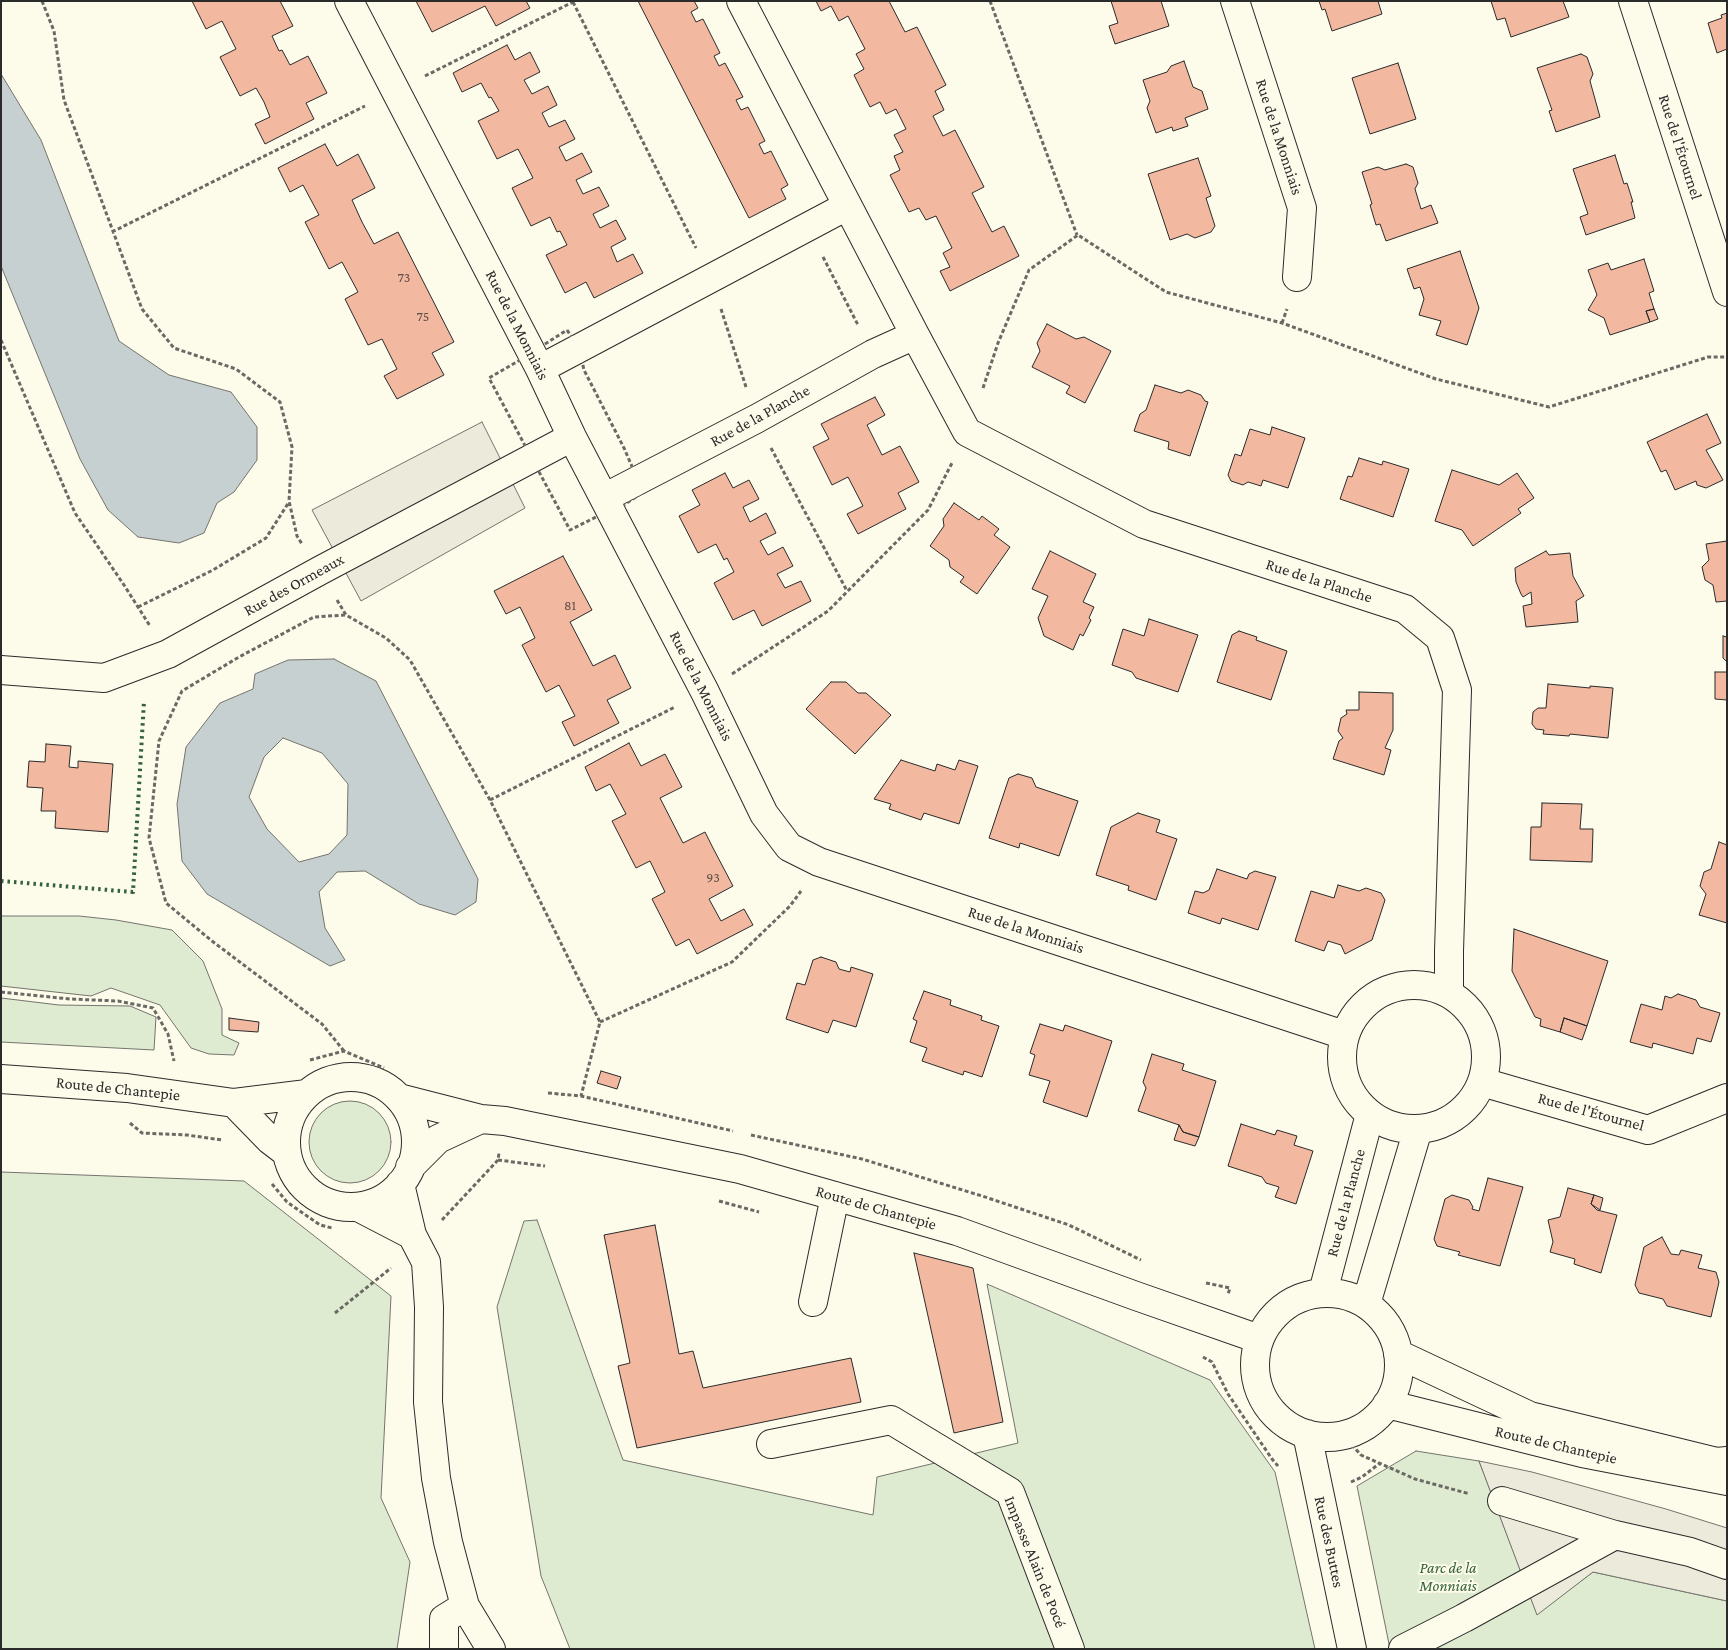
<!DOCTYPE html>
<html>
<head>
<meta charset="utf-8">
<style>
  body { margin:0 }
  #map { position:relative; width:1728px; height:1650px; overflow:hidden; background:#fdfbea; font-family:"Crimson Pro",serif }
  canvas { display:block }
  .frame { position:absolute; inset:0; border:2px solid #2b2b2b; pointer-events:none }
</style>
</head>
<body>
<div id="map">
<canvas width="1728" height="1650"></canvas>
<div class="frame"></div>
</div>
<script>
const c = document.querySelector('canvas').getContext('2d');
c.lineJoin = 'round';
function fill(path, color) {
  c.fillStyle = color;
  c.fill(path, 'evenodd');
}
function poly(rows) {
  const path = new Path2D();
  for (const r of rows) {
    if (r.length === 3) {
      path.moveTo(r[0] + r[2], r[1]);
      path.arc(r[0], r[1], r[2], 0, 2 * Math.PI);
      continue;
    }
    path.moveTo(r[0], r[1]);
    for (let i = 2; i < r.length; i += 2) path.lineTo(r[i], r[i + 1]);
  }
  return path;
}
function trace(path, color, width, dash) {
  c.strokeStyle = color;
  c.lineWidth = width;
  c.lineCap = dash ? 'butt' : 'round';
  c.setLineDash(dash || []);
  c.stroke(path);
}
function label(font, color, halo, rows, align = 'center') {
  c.font = font + ' "Crimson Pro",serif';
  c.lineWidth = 4;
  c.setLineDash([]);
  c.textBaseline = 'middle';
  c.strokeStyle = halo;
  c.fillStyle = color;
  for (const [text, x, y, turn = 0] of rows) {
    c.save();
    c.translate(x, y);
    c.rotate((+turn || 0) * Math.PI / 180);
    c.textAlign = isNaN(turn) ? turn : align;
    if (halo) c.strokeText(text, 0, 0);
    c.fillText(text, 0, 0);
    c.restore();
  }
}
const green = poly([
  [1,916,79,916,116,920,172,930,203,961,222,1009,222,1035,239,1043,234,1055,209,1054,191,1048,160,1005,111,988,91,996,1,986,1,916],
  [1,998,59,1005,130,1006,156,1017,154,1050,1,1042,1,998],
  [350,1142,41],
  [1,1172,244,1181,391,1296,381,1498,410,1562,397,1649,1,1649,1,1172],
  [537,1220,623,1460,873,1515,877,1477,1018,1443,987,1284,1210,1380,1275,1472,1315,1649,570,1649,541,1576,497,1307,524,1221,537,1220],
  [1416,1451,1479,1461,1537,1614,1593,1572,1727,1601,1727,1649,1390,1649,1357,1486,1416,1451]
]);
const parking = poly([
  [482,422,525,508,361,601,312,510,482,422],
  [1479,1461,1532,1472,1666,1509,1727,1528,1727,1601,1593,1572,1537,1615,1479,1461]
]);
const water = poly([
  [1,74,41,140,119,341,169,375,231,392,257,427,257,460,234,492,217,503,204,533,179,543,138,537,108,510,80,459,1,266,1,74],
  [334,659,376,681,478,879,476,902,455,915,419,904,365,871,337,872,319,892,325,928,345,960,330,966,207,894,182,861,177,804,186,747,220,703,253,689,255,674,288,660,334,659],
  [283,738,322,753,348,784,347,835,329,854,299,862,267,829,249,797,264,757,283,738]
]);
const building = poly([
  [192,1,280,1,293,26,272,36,279,51,282,50,290,65,308,56,327,93,306,103,314,119,265,144,255,124,270,117,264,102,256,88,240,96,220,57,236,49,222,21,206,29,192,1],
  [416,1,526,1,530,8,496,26,485,6,432,32,416,1],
  [638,1,694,1,698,8,691,12,696,22,703,19,720,53,714,56,719,66,725,63,743,97,736,100,741,110,748,107,765,141,759,144,764,154,771,151,788,185,781,189,786,199,749,218,638,1],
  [816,1,889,1,905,32,917,27,946,85,935,91,944,110,933,116,943,136,955,130,984,187,972,193,992,232,1004,226,1019,256,950,291,940,271,950,267,943,253,952,248,936,216,926,220,919,208,909,212,890,175,900,170,894,156,903,152,894,135,906,129,896,109,886,114,880,102,870,107,854,75,864,69,856,54,865,49,848,16,839,21,831,6,821,11,816,1],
  [1111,1,1161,1,1169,26,1115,44,1109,26,1118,23,1111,1],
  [1319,1,1378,1,1382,14,1332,31,1325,9,1322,10,1319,1],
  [1491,1,1563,1,1569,17,1511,37,1505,18,1497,20,1491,1],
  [1727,13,1727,49,1717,53,1708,23,1722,18,1721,15,1727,13],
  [507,45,515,60,530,52,540,72,524,80,532,94,548,86,557,105,542,113,549,127,565,120,575,139,559,147,566,161,582,153,592,172,576,180,583,194,599,187,609,206,593,214,600,228,616,220,626,239,611,247,617,262,633,254,643,273,594,298,586,282,565,293,546,255,567,245,560,231,557,232,550,217,531,226,512,188,533,178,518,149,497,159,478,121,499,111,491,97,489,98,481,83,462,92,453,73,507,45],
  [1581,54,1587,57,1593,74,1590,81,1600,117,1556,132,1549,111,1552,110,1537,68,1581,54],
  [1184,61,1193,87,1202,91,1208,109,1185,118,1188,126,1173,131,1172,127,1156,133,1147,108,1150,101,1143,80,1167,72,1171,66,1184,61],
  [1398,63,1416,119,1370,134,1352,78,1398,63],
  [325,144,337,166,358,154,375,188,352,200,362,222,374,244,398,232,454,342,432,353,444,375,397,399,384,376,397,369,382,339,368,345,345,299,358,292,342,262,329,269,305,222,319,215,303,185,290,192,278,168,325,144],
  [1615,155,1624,184,1627,183,1633,202,1631,202,1635,218,1586,235,1580,217,1588,214,1573,169,1615,155],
  [1198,158,1211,196,1206,198,1215,226,1211,232,1195,238,1187,234,1170,240,1148,174,1198,158],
  [1406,164,1413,167,1418,183,1415,189,1421,209,1431,205,1438,223,1386,241,1380,224,1376,225,1370,205,1372,204,1362,172,1378,167,1385,170,1406,164],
  [1460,251,1479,308,1467,345,1436,335,1441,321,1419,315,1424,299,1420,287,1414,289,1407,269,1460,251],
  [1644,259,1654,291,1649,293,1654,309,1646,311,1650,322,1610,335,1604,318,1588,310,1597,295,1588,270,1608,263,1611,270,1644,259],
  [1654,309,1658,319,1650,322,1646,311,1654,309],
  [1047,324,1076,339,1084,337,1111,351,1085,403,1066,393,1070,386,1032,367,1040,351,1037,343,1047,324],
  [1155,385,1181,393,1188,390,1201,395,1205,401,1208,402,1190,456,1168,449,1169,442,1134,431,1140,414,1146,410,1155,385],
  [875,397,885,415,867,425,882,455,900,446,919,482,898,493,906,509,858,534,847,514,863,506,848,477,832,485,813,447,829,439,821,424,875,397],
  [1707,414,1721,443,1706,450,1723,480,1706,488,1697,485,1696,481,1675,490,1666,470,1661,472,1647,442,1707,414],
  [1272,427,1305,438,1288,488,1263,480,1261,486,1248,482,1243,485,1231,481,1228,475,1235,454,1241,456,1250,429,1270,435,1272,427],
  [1359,458,1382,465,1383,461,1409,469,1393,517,1340,499,1348,476,1352,477,1359,458],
  [1452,470,1499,485,1517,473,1534,498,1518,509,1521,513,1473,546,1462,530,1435,521,1452,470],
  [725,473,733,488,749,480,759,499,743,507,750,522,766,513,776,533,760,541,768,555,783,547,793,566,777,574,785,588,801,581,811,601,762,626,754,610,733,620,714,583,734,572,727,558,724,560,716,544,698,553,679,516,700,505,692,490,725,473],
  [954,503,979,520,982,516,999,529,994,535,1010,547,977,594,960,582,964,577,950,567,949,560,930,546,944,526,943,519,954,503],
  [1727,541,1727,601,1716,602,1713,585,1705,580,1702,567,1709,560,1706,544,1727,541],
  [1050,551,1096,574,1083,602,1094,607,1089,618,1091,620,1083,636,1080,634,1073,650,1044,636,1038,618,1048,596,1032,589,1050,551],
  [1546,551,1549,555,1570,553,1573,576,1584,596,1576,601,1578,622,1526,627,1523,606,1532,604,1531,592,1523,597,1521,594,1516,582,1515,568,1546,551],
  [563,556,592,610,570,622,593,666,615,655,631,688,607,700,619,723,574,746,562,722,575,716,559,685,546,692,522,645,535,638,528,623,520,607,506,614,494,591,563,556],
  [1149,619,1198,635,1178,692,1136,678,1132,672,1112,665,1123,629,1144,636,1149,619],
  [1239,631,1257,637,1256,640,1287,651,1271,700,1217,682,1232,635,1239,631],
  [1723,636,1727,637,1727,662,1723,658,1723,636],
  [1715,672,1727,672,1727,700,1715,699,1715,672],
  [831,682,846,682,858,693,866,693,891,715,855,754,806,709,831,682],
  [1548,684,1590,688,1590,686,1613,688,1608,738,1570,734,1569,736,1543,734,1544,730,1536,729,1532,724,1533,712,1538,708,1546,708,1548,684],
  [1359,692,1393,693,1393,730,1385,748,1391,750,1384,775,1333,759,1339,741,1343,738,1338,731,1341,718,1347,714,1346,710,1359,710,1359,692],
  [629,743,641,766,665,754,682,787,660,798,683,843,705,832,713,848,733,886,709,899,721,921,744,909,753,925,697,954,689,939,676,946,652,899,665,892,650,861,636,868,612,821,626,814,610,784,596,791,585,767,629,743],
  [46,744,71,746,69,767,78,768,78,761,113,764,108,832,55,828,56,811,41,811,43,788,27,787,29,761,45,762,46,744],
  [901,760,935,771,937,764,955,770,959,760,978,766,959,824,924,813,921,820,889,809,891,804,874,799,901,760],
  [1018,774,1032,778,1036,787,1078,801,1059,856,1020,843,1019,848,989,838,1009,778,1018,774],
  [1542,803,1582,804,1580,829,1593,829,1592,862,1530,860,1531,827,1541,827,1542,803],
  [1138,813,1160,820,1156,832,1177,839,1156,900,1128,890,1129,886,1096,875,1111,827,1138,813],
  [1719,842,1727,845,1727,923,1699,915,1706,894,1700,886,1704,872,1711,869,1719,842],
  [1217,869,1247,879,1249,874,1255,871,1276,877,1258,930,1222,918,1220,924,1188,913,1195,891,1203,893,1209,890,1217,869],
  [1338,885,1359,891,1366,888,1381,893,1385,900,1372,940,1345,954,1341,945,1328,941,1324,951,1295,941,1311,891,1334,898,1338,885],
  [1514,929,1608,961,1587,1026,1564,1018,1560,1032,1540,1026,1541,1019,1535,1017,1512,971,1514,929],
  [821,957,836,962,839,969,850,972,851,967,873,974,856,1027,833,1020,828,1033,786,1019,797,983,805,985,813,960,821,957],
  [924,991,951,1000,950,1005,982,1016,981,1020,999,1026,982,1077,964,1071,963,1075,922,1061,927,1048,910,1042,917,1021,913,1019,924,991],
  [1678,994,1696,1000,1700,1007,1720,1013,1711,1042,1697,1038,1693,1054,1653,1043,1652,1048,1630,1042,1641,1004,1662,1010,1665,996,1671,998,1678,994],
  [229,1018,259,1022,258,1032,229,1030,229,1018],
  [1564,1018,1587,1026,1582,1040,1560,1032,1564,1018],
  [1040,1024,1063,1031,1065,1025,1112,1041,1087,1117,1043,1102,1050,1081,1029,1075,1035,1055,1030,1053,1040,1024],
  [1152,1054,1184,1064,1182,1070,1216,1081,1199,1137,1183,1132,1179,1125,1138,1111,1146,1088,1143,1082,1152,1054],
  [601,1071,621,1077,617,1089,597,1083,601,1071],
  [1241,1124,1275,1135,1277,1130,1297,1136,1294,1145,1313,1151,1296,1204,1275,1197,1279,1187,1266,1183,1262,1177,1228,1166,1241,1124],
  [1179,1125,1183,1132,1199,1137,1195,1146,1174,1140,1179,1125],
  [1488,1178,1523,1187,1500,1266,1458,1255,1460,1252,1437,1246,1434,1239,1445,1199,1452,1195,1469,1200,1473,1207,1472,1209,1479,1211,1488,1178],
  [1568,1188,1594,1195,1591,1204,1597,1210,1617,1215,1601,1273,1574,1264,1575,1259,1550,1252,1553,1242,1548,1220,1560,1217,1568,1188],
  [1594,1195,1603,1198,1600,1210,1591,1204,1594,1195],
  [655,1225,679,1354,693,1351,703,1388,851,1358,861,1402,637,1448,618,1366,630,1363,604,1235,655,1225],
  [1662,1237,1671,1254,1679,1255,1681,1250,1702,1255,1698,1268,1716,1272,1719,1282,1711,1317,1667,1306,1663,1299,1639,1293,1635,1285,1644,1247,1662,1237],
  [914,1253,973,1268,1003,1422,954,1433,914,1253]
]);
const path = poly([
  [42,1,54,31,64,100,142,309,174,348,236,369,280,402,292,447,289,501,297,536,302,544],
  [990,1,1077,235],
  [573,2,696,248],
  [425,76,573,2],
  [112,232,365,106],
  [823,257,858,325],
  [721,309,746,387],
  [1282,323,1287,309],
  [567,330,579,348,584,370,624,448,643,492,612,513,598,516,570,530,489,378,520,360,567,330],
  [1,340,75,513,124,585,150,626],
  [983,388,998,343,1029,270,1078,235,1166,292,1282,323,1436,379,1549,407,1708,357,1727,357],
  [771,448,847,591],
  [337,600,346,615,386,638,410,660,490,800,600,1022,581,1096],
  [138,607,213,570,266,538,289,502],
  [732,674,828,611,928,510,953,461],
  [490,800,675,707],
  [1,992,70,999,118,1001,153,1008,168,1034,174,1061],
  [600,1022,732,962,790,906,801,891],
  [344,1051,322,1024,212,941,166,903,149,838,159,741,182,691,239,657,314,617,346,615],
  [310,1060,344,1051,384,1068],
  [548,1093,581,1096,733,1131],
  [130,1123,142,1133,187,1135,222,1140],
  [751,1135,862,1159,982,1196,1069,1225,1141,1260],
  [498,1160,545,1166],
  [272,1184,287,1202,320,1225,332,1228],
  [719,1201,759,1212],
  [442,1220,498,1160,499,1153],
  [1206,1283,1230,1288,1228,1294],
  [335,1313,391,1268],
  [1203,1357,1212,1362,1228,1394,1272,1459,1278,1466],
  [1343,1435,1361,1455,1415,1479,1470,1494],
  [1351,1482,1362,1477,1380,1463]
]);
const minor = poly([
  [349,1,540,369,572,437,705,692,764,814,789,847,819,862,1344,1035],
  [741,1,915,335,967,432,1144,524,1405,609,1440,638,1457,690,1449,951,1449,993],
  [1235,1,1302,208,1297,277],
  [1633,1,1727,292],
  [540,369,847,206],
  [604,498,756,419,873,354,915,335],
  [1,670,104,678,168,654,321,570,572,437],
  [1414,1057,72],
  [351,1142,65],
  [1,1079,127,1088,234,1103,307,1094],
  [1482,1082,1648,1130,1727,1098],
  [399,1098,481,1119,505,1121,740,1169,957,1231,1136,1296,1259,1339],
  [234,1103,270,1140,287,1153],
  [410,1167,438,1139,481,1119],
  [400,1184,412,1235,426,1262,429,1307,428,1402,436,1478,448,1542,465,1606,491,1649],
  [358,1207,412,1235],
  [1323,1292,1370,1114],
  [1327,1365,72],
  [813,1302,835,1196],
  [1366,1304,1418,1129],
  [1398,1354,1530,1416,1717,1462,1727,1461],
  [1387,1404,1582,1453,1727,1481],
  [1307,1434,1352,1649],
  [771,1444,891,1420,1010,1492,1070,1649],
  [1502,1501,1615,1535,1690,1552,1727,1565],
  [444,1649,444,1619,465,1606],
  [1403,1649,1464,1618,1615,1535]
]);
const hedge = poly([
  [1,881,133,892,144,701]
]);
const numberNames = [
  ["73",404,278],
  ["75",423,317],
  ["81",570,606],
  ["93",713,878]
];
const streetNames = [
  ["Rue de la Monniais",1279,137,72],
  ["Rue de l'Étournel",1680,147,72],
  ["Rue de la Monniais",517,325,63],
  ["Rue de la Planche",760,416,-29],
  ["Rue de la Planche",1319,581,18],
  ["Rue des Ormeaux",294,585,-29],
  ["Rue de la Monniais",701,686,63],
  ["Rue de la Monniais",1026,930,18],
  ["Route de Chantepie",118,1089,6],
  ["Rue de l'Étournel",1591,1112,15],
  ["Rue de la Planche",1346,1203,-75],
  ["Route de Chantepie",876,1208,16],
  ["Route de Chantepie",1556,1445,13],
  ["Rue des Buttes",1329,1542,78],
  ["Impasse Alain de Pocé",1035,1562,68]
];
const parkNames = [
  ["Parc de la",1448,1568],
  ["Monniais",1448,1586]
];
fill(green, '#deebd1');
trace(green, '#74746e', 1);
fill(parking, '#eceadb');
trace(parking, '#74746e', 1);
fill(water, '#c7d0d0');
trace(water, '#74746e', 1);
fill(building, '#f2b8a0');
trace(building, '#2b2b2b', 1);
trace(minor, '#2b2b2b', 30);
trace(path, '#6a6964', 3, [4, 2.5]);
trace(minor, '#fdfbea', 28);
trace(hedge, '#34623c', 4, [2.5, 4]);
label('14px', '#5d4e48', null, numberNames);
label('16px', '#2b2b2b', '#fdfbea', streetNames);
label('italic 16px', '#34623c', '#fdfbea', parkNames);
</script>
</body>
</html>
